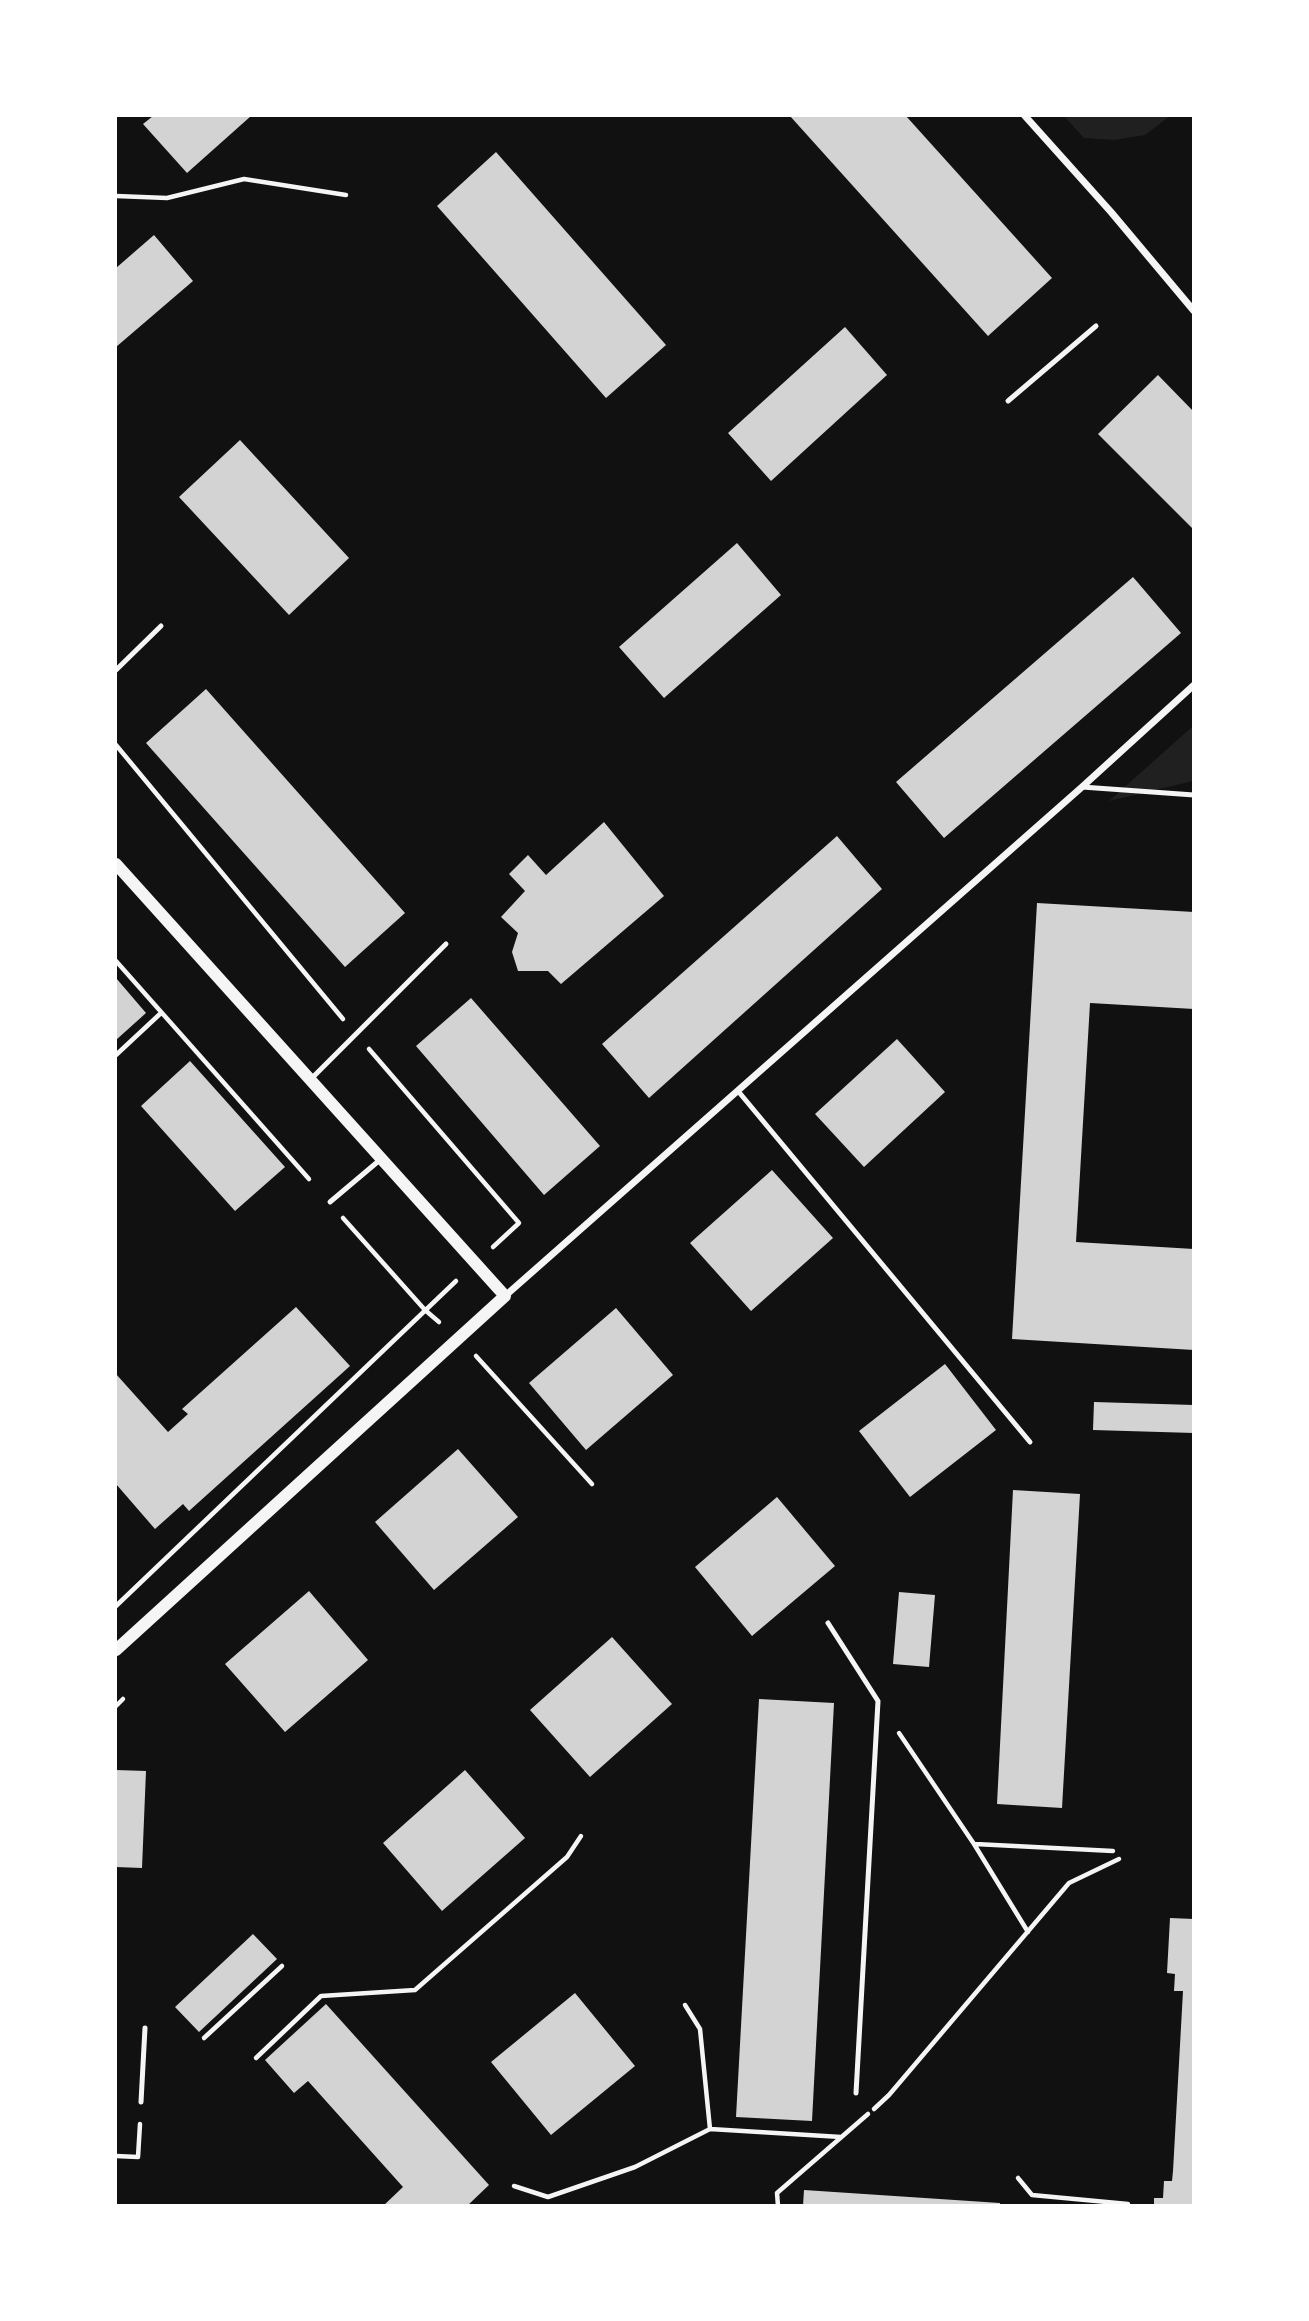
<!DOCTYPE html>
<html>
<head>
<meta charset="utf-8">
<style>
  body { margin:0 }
  #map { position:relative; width:1309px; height:2321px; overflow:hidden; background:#111; font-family:"Fira Sans",sans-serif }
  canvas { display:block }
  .frame { position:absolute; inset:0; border:117px solid #fff; pointer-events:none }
</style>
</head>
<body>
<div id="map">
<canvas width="1309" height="2321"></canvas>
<div class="frame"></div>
</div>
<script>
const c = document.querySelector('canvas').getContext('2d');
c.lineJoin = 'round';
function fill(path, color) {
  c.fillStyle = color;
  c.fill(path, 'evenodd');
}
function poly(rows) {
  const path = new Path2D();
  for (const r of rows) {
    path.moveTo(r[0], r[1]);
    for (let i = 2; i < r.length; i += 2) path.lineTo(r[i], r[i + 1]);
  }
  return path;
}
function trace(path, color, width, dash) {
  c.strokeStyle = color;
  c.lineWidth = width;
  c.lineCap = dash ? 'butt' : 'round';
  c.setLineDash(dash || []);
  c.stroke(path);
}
const green = poly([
  [1064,116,1170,116,1145,135,1114,140,1084,138],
  [1193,726,1193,781,1109,801]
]);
const building = poly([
  [153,116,251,116,187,173,143,124],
  [790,116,906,116,1052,278,988,336],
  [496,152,666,345,606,398,437,206],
  [154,235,193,281,116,347,116,268],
  [845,327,887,375,771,481,728,433],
  [1158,375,1194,412,1194,530,1098,434],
  [240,440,349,558,289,615,179,497],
  [737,543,781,595,664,698,619,647],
  [1133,577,1181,633,944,838,896,782],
  [206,689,405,913,345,967,146,743],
  [604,822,664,896,561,984,548,971,518,971,512,952,518,933,501,917,525,891,509,874,528,855,546,875],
  [837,836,882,889,649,1098,602,1044],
  [1037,903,1194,912,1194,1009,1090,1003,1076,1242,1194,1249,1194,1350,1012,1339],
  [116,978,146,1013,116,1040],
  [471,998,600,1146,544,1195,416,1046],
  [897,1039,945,1092,864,1167,815,1114],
  [190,1061,285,1167,235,1211,141,1106],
  [772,1170,833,1238,751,1311,690,1243],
  [296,1307,350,1366,189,1511,183,1504,155,1529,116,1484,116,1374,168,1432,188,1414,182,1409],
  [616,1308,673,1375,586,1450,529,1383],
  [945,1364,996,1430,910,1497,859,1431],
  [1094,1402,1194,1405,1194,1433,1093,1430],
  [458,1449,518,1517,434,1590,375,1522],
  [1013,1490,1080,1494,1062,1808,997,1804],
  [777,1497,835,1566,752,1636,695,1567],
  [309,1591,368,1660,285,1732,225,1664],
  [899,1592,935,1595,929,1667,893,1664],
  [612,1637,672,1704,590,1777,530,1710],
  [759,1699,834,1703,812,2121,736,2117],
  [116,1770,146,1771,142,1868,116,1867],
  [465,1770,525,1838,442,1911,383,1843],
  [1170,1918,1194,1919,1194,2206,1154,2206,1154,2198,1163,2198,1164,2181,1172,2181,1173,2171,1183,1991,1174,1991,1175,1974,1167,1973],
  [253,1934,277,1959,199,2032,175,2007],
  [575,1993,635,2066,551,2135,491,2062],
  [326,2004,489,2185,467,2206,383,2206,403,2187,308,2081,294,2093,265,2060],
  [804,2190,1000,2203,1000,2206,803,2206]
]);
const path = poly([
  [116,196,167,198,244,179,346,195],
  [116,745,343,1019],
  [116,961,309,1179],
  [369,1049,519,1223,493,1247],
  [116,1055,161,1013],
  [343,1218,425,1310,439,1322],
  [476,1356,592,1484],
  [116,1606,456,1281],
  [116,1706,123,1699],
  [899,1733,974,1844,1028,1932],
  [975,1844,1113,1851],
  [685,2005,700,2029,710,2129],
  [204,2038,282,1966],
  [256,2058,321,1996,415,1990,567,1857,581,1836],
  [874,2109,889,2095,1069,1883,1119,1859],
  [116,2156,138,2157,140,2124],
  [1018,2178,1032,2195,1128,2204],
  [514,2186,548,2197,635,2167,710,2129,841,2137],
  [778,2206,777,2193,868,2114]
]);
const service = poly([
  [1008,401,1096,326],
  [116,670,161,626],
  [1082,787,1194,795],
  [310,1080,446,944],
  [738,1091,1030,1442],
  [330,1202,381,1159],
  [828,1623,878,1701,856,2093],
  [141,2102,145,2028]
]);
const minor = poly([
  [1025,116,1111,212,1194,311],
  [505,1296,1082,787,1194,685]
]);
const tertiary = poly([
  [116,864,505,1296,116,1650]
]);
fill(green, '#202020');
fill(building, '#d3d3d3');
trace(path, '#f5f5f5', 4.5);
trace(service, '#f5f5f5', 5);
trace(minor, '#f5f5f5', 7);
trace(tertiary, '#f5f5f5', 12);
</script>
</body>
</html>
